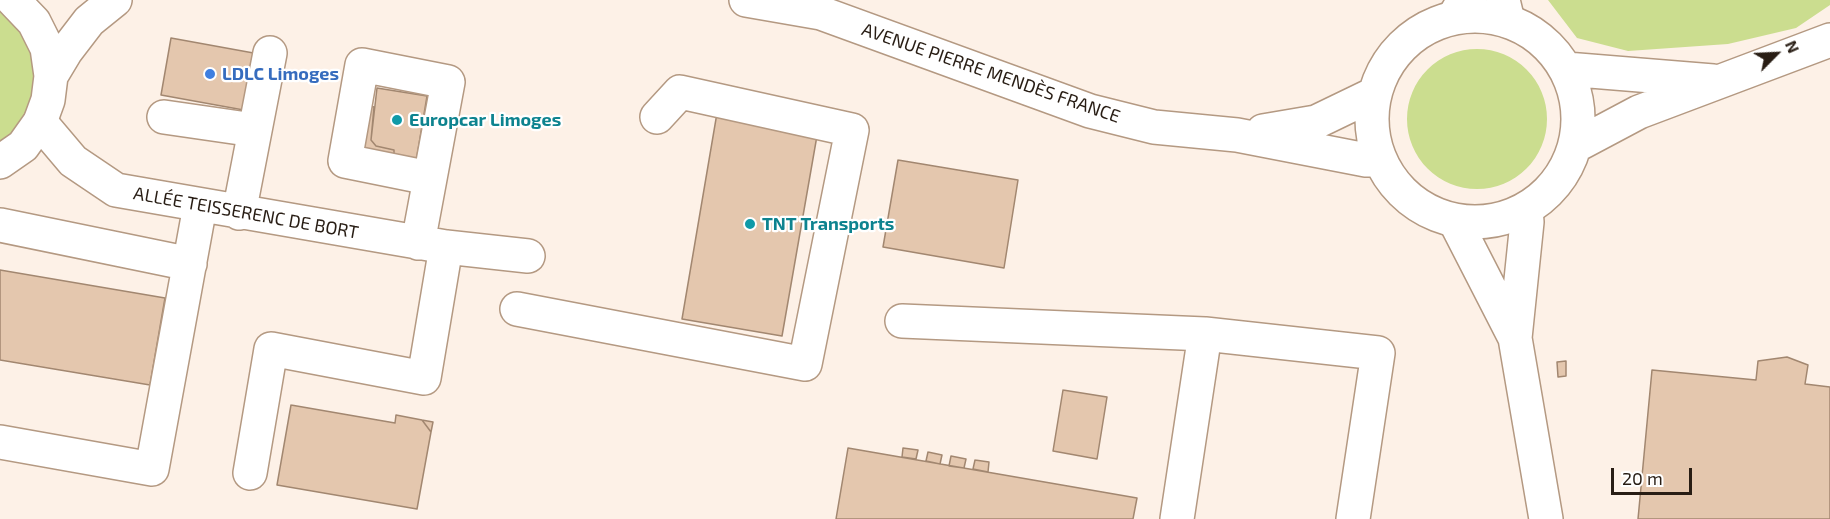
<!DOCTYPE html>
<html>
<head>
<meta charset="utf-8">
<style>
  body { margin:0 }
  #map { position:relative; width:1830px; height:519px; overflow:hidden; background:#fdf1e7; font-family:"Exo 2",sans-serif }
  canvas { display:block }
  .north { position:absolute; left:1746px; top:24px; width:60px; height:60px; -webkit-text-stroke:4px #fff; paint-order:stroke; rotate:66deg; font-size:16px; font-weight:700; line-height:24px; text-align:center; color:#281d14 }
  .north::after { content:''; display:block; margin:auto; width:21px; height:27px; background:#281d14; clip-path:polygon(50% 0,100% 100%,50% 72%,0 100%) }
  .scale { position:absolute; left:1611px; top:468px; width:81px; height:27px; box-sizing:border-box; border:3px solid #281d14; border-top:0; padding-left:8px; font-size:18px; line-height:21px; white-space:nowrap; color:#281d14; -webkit-text-stroke:4px #fff; paint-order:stroke }
</style>
</head>
<body>
<div id="map">
<canvas width="1830" height="519"></canvas>
<div class="north">N</div>
<div class="scale">20 m</div>
</div>
<script>
const c = document.querySelector('canvas').getContext('2d');
c.lineJoin = 'round';
function fill(path, color) {
  c.fillStyle = color;
  c.fill(path, 'evenodd');
}
function poly(rows) {
  const path = new Path2D();
  for (const r of rows) {
    if (r.length === 3) {
      path.moveTo(r[0] + r[2], r[1]);
      path.arc(r[0], r[1], r[2], 0, 2 * Math.PI);
      continue;
    }
    path.moveTo(r[0], r[1]);
    for (let i = 2; i < r.length; i += 2) path.lineTo(r[i], r[i + 1]);
  }
  return path;
}
function trace(path, color, width, dash) {
  c.strokeStyle = color;
  c.lineWidth = width;
  c.lineCap = dash ? 'butt' : 'round';
  c.setLineDash(dash || []);
  c.stroke(path);
}
function label(font, color, halo, rows, align = 'center') {
  c.font = font + ' "Exo 2",sans-serif';
  c.lineWidth = 4.5;
  c.setLineDash([]);
  c.textBaseline = 'middle';
  c.strokeStyle = halo;
  c.fillStyle = color;
  for (const [text, x, y, turn = 0] of rows) {
    c.save();
    c.translate(x, y);
    c.rotate((+turn || 0) * Math.PI / 180);
    c.textAlign = isNaN(turn) ? turn : align;
    if (halo) c.strokeText(text, 0, 0);
    c.fillText(text, 0, 0);
    c.restore();
  }
}
const green = poly([
  [1548,0,1830,0,1830,5,1796,28,1728,44,1628,51,1577,38],
  [0,6,9,11,36,56,38,84,30,110,13,133,0,141],
  [1477,119,70]
]);
const building = poly([
  [171,38,259,54,249,111,161,95,171,38],
  [377,88,427,96,416,162,394,154,394,150,376,146,371,140,377,88],
  [370,106,374,107,371,140,376,146,394,150,394,154,362,149,370,106],
  [717,113,818,130,782,336,682,319,717,113],
  [898,160,1018,180,1004,268,883,247,898,160],
  [0,270,165,298,150,385,0,360,0,270],
  [1787,357,1808,365,1805,384,1830,387,1830,519,1638,519,1652,370,1756,380,1758,361,1787,357],
  [1566,361,1566,376,1558,377,1557,362,1566,361],
  [1063,390,1107,397,1097,459,1053,451,1063,390],
  [291,405,395,423,396,415,422,420,431,432,417,509,277,485,291,405],
  [422,420,433,422,431,432,422,420],
  [848,448,1137,498,1133,519,836,519,848,448],
  [903,448,918,450,916,459,902,457,903,448],
  [928,452,942,455,940,464,926,461,928,452],
  [951,456,966,459,964,468,949,466,951,456],
  [975,460,989,462,988,472,973,469,975,460]
]);
const minor = poly([
  [1503,0,1508,21],
  [1454,17,1464,0],
  [164,117,254,130],
  [40,122,73,161,116,190,446,247,528,256],
  [239,213,270,53],
  [1455,221,1515,338,1546,519],
  [0,225,190,264],
  [418,243,448,82,362,65,345,161,429,178],
  [517,309,805,364,852,130,680,92,657,117],
  [902,321,1205,334,1378,353,1353,519],
  [1515,338,1527,222,1526,210],
  [0,442,152,469,200,206],
  [250,473,271,349,424,378,446,247],
  [1177,519,1205,334]
]);
const major = poly([
  [746,0,821,13,1090,111,1154,127,1237,135,1366,160,1379,159],
  [1475,119,103],
  [1566,69,1713,81],
  [51,76,66,51,89,21,115,0],
  [1263,131,1316,122,1374,94],
  [1575,146,1639,112,1830,40],
  [0,162,23,146,40,122,48,100,51,76,47,48,34,22,13,0]
]);
const markers = [
  [210,74,6,"#3f7fe0"],
  [397,120,6,"#0f9aa8"],
  [750,224,6,"#0f9aa8"]
];
const streetNames = [
  ["AVENUE PIERRE MENDÈS FRANCE",991,73,19],
  ["ALLÉE TEISSERENC DE BORT",246,213,10]
];
const shopNames = [
  ["LDLC Limoges",222,74]
];
const cultureNames = [
  ["Europcar Limoges",409,120],
  ["TNT Transports",762,224]
];
fill(green, '#cbdd8f');
fill(building, '#e4c7ae');
trace(building, '#a28770', 1.5);
trace(minor, '#b49982', 36);
trace(major, '#b49982', 36);
trace(minor, '#fff', 33);
trace(major, '#fff', 33);
for (const [x, y, r, color] of markers) {
  const dot = new Path2D();
  dot.arc(x, y, r, 0, 2 * Math.PI);
  c.fillStyle = color;
  c.fill(dot);
  trace(dot, '#fff', 2);
}
label('18px', '#281d14', '#fff', streetNames);
label('bold 18px', '#366cbe', '#fff', shopNames, 'left');
label('bold 18px', '#0d838f', '#fff', cultureNames, 'left');
</script>
</body>
</html>
